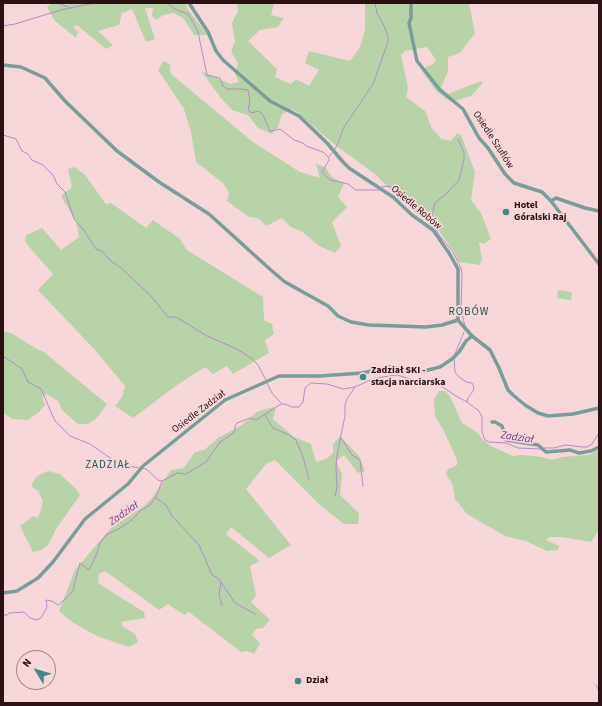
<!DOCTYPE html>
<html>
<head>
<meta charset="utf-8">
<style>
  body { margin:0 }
  #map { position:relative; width:602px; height:706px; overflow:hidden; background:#f6d7d9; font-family:"Source Sans 3",sans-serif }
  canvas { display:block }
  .frame { position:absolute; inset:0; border:4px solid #2b1114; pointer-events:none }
  .north { position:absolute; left:16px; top:650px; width:40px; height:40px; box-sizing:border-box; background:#f6d7d9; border:1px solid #a5888a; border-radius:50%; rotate:308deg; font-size:11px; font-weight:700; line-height:16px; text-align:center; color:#2b1114 }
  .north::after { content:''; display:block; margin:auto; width:14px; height:18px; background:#418988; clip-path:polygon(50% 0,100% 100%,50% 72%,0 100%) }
</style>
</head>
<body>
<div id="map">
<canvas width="602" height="706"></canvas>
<div class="frame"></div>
<div class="north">N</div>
</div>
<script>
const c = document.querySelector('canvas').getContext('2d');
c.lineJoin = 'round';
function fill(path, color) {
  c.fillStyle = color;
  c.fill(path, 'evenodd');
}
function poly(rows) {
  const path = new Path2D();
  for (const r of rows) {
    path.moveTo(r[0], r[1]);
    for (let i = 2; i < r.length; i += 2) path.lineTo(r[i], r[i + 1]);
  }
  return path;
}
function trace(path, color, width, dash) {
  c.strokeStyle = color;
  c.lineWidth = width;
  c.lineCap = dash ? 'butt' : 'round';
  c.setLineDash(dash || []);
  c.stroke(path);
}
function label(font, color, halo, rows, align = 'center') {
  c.font = font + ' "Source Sans 3",sans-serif';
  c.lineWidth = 3.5;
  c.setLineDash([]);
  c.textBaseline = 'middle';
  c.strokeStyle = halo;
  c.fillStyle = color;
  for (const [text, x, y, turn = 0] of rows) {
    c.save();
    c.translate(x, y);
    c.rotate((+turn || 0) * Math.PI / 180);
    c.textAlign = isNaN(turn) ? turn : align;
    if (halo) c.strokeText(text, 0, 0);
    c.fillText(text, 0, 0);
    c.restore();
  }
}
const green = poly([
  [52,3,63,3,66,5,74,3,185,3,189,11,208,35,194,35,184,19,174,13,163,15,157,20,152,16,153,8,145,8,155,39,146,42,132,9,122,13,119,25,98,31,113,45,106,49,77,25,73,27,78,32,76,38,54,20,47,7],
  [237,3,274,3,271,15,284,18,278,27,260,30,248,41,277,69,275,77,291,84,296,79,309,86,319,70,305,63,309,51,350,61,360,47,365,30,365,3,469,3,475,33,460,53,448,57,448,71,441,87,448,94,481,81,483,83,471,96,451,102,436,91,422,71,426,67,432,65,436,60,427,47,405,51,401,55,408,88,406,97,426,112,431,127,441,139,451,141,457,133,461,135,475,172,471,200,481,213,491,239,484,244,479,242,482,259,480,265,459,262,455,253,436,227,423,219,398,197,375,174,334,144,293,109,282,114,278,127,272,134,258,128,248,115,232,110,221,98,201,71,230,84,239,82,235,74,238,64,231,51,235,41,232,23,238,11],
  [163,61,170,64,171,74,253,142,300,172,320,178,316,164,325,167,332,177,344,183,338,197,347,207,332,222,341,246,335,253,319,246,303,232,291,227,282,218,266,226,258,218,249,217,227,201,229,193,224,184,196,162,191,132,184,109,158,70],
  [75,167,85,175,106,204,111,203,146,228,153,220,180,239,187,250,263,297,264,320,272,324,274,334,265,340,269,353,233,374,227,366,213,374,205,367,177,385,133,418,115,406,122,397,125,386,94,349,38,290,53,274,25,242,26,235,42,228,61,250,79,237,76,221,61,196,72,187,68,169],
  [558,290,572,292,571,300,557,298],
  [3,331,13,334,35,348,44,352,107,404,96,419,88,424,78,424,62,410,58,401,47,394,42,397,45,405,39,412,28,420,12,419,4,413,3,414],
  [439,391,445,391,450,396,462,423,478,433,483,440,491,446,513,456,522,455,542,457,552,460,562,457,589,455,599,449,599,529,591,542,562,537,550,537,546,540,559,546,558,550,547,551,526,541,505,536,467,514,455,499,452,483,446,475,447,470,457,465,457,460,443,429,435,416,434,399],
  [273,407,276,409,273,419,294,437,311,444,316,462,326,459,333,453,333,444,340,436,359,456,365,471,358,473,344,455,336,461,342,474,340,495,359,513,358,524,344,524,320,505,275,460,266,464,246,489,291,545,269,558,231,527,226,534,260,561,250,566,256,596,251,602,270,620,263,628,256,629,252,635,260,643,254,654,247,651,241,652,189,612,184,615,168,604,159,610,105,571,99,574,98,583,144,612,145,618,121,622,122,626,135,634,138,642,129,647,97,636,72,622,59,611,75,570,110,529,144,506,153,497,171,470,184,468,195,452,204,450,218,438,242,425,257,412],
  [48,471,60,474,76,489,80,495,56,529,48,545,42,550,33,552,20,526,33,516,37,518,40,513,43,501,38,491,31,486,37,476]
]);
const stream = poly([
  [58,3,71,8],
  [166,3,177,10,188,14,192,20,198,32,207,75,220,78,223,86,227,89,241,89,248,90,250,101,248,110,252,113,258,111,263,115,270,131,280,129,294,140,303,143,306,146,323,152,329,158,329,160,322,172,330,180,348,184,356,190,379,190],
  [3,26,15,24,61,10,94,3],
  [3,135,16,139,22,151,28,154,32,160,43,165,53,175,57,184,65,192,74,219,83,229,96,249,102,251,111,261,121,268,139,285,150,295,168,317,175,317,181,320,207,336,237,349,251,358,258,365,266,380],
  [335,149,338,143,344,127,357,108,373,84,388,42,388,36,384,26,377,13,375,3],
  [329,157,332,153],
  [381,187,389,186,394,189,418,213,432,217,433,224,439,235,453,252,461,268,462,275,461,310,465,326],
  [432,216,435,203,448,192,459,180,464,159,464,152,458,139],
  [455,354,464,332],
  [3,356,22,369,28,382,41,389,55,421,70,436,90,444,119,464,139,468],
  [454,359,455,372,459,377,466,382,472,383,474,387,473,391,468,398,467,402],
  [267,383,272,393,281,403],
  [265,415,273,428,289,435,296,440,303,457,309,480],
  [341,438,352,455,360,460,363,486],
  [544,448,554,448,565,445,583,447,587,447,592,444,599,433],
  [142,468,146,469,158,480,162,481],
  [335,496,337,487,336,468,337,455,345,416,345,405,347,399,355,387],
  [156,498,166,505,172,516,199,545,212,575,218,578,235,603,255,614],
  [221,583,219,595,222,605],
  [3,615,7,615,9,613,24,612,30,618,37,620,41,618,47,607,46,600,52,601,58,605,69,596,73,590,80,563,89,570,97,553,100,543,106,535,120,528,132,520,140,511,150,505,156,497,162,481,177,473,186,474,206,462,220,442,235,432,235,426,237,423,250,418,256,420,281,404,285,404,292,407,299,407,303,402,305,388,311,383,327,384,343,389,355,387,375,378,397,375,414,380,429,382,438,384,456,396,467,402,479,411,482,417,482,432,485,440,489,442,506,443,518,448,541,449],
  [596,685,599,691]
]);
const minor = poly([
  [189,3,208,32,216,51,223,60,270,101,299,116,327,143,343,162,349,168,393,197,412,215,433,230,449,253,458,269,458,320,472,336,490,350,499,368,508,390,513,395,525,405,538,413,548,416,573,414,599,408],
  [411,3,411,18,409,23,417,61,440,90,463,109,479,138,488,148,505,174,514,183,542,192,551,201,599,264],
  [3,65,21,67,45,78,65,101,117,151,159,182,209,214,272,271,285,282,328,306,338,316,351,322,369,325,426,327,442,325,458,320],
  [551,201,556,198,585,208,599,211],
  [492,422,495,422,502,426,506,440,538,445,546,452,570,450,579,453,591,451,599,447],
  [3,593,17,591,38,578,53,562,85,519,128,484,143,466,225,400,279,376,320,376,362,373,389,367,424,371,440,367,452,359,459,352,466,341,472,336]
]);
const markers = [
  [506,212,4,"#418988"],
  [363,377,4,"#418988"],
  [298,681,4,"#418988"]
];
const streetNames = [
  ["Osiedle Szuflów",493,140,57],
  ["Osiedle Robów",416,208,40],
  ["Osiedle Zadział",199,412,-37]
];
const poiNames = [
  ["Hotel",514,206],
  ["Góralski Raj",514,218],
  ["Zadział SKI -",371,371],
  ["stacja narciarska",371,383],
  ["Dział",306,681]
];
const neighbourhoodNames = [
  ["ROBÓW",469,313],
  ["ZADZIAŁ",108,466]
];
const waterNames = [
  ["Zadział",517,438,8],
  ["Zadział",124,514,-35]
];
fill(green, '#b8d2a9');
trace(stream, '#b68bcb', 1);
trace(minor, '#7a9d9c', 3.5);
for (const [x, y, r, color] of markers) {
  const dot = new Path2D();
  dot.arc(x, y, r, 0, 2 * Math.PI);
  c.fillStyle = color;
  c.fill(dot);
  trace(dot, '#f6d7d9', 1.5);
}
label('10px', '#2b1114', '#f6d7d9', streetNames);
label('bold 10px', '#2b1114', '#f6d7d9', poiNames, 'left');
c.letterSpacing = '1px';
label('11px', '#1d5958', '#f6d7d9', neighbourhoodNames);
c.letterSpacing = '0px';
label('italic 11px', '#713c89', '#f6d7d9', waterNames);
</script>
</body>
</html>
